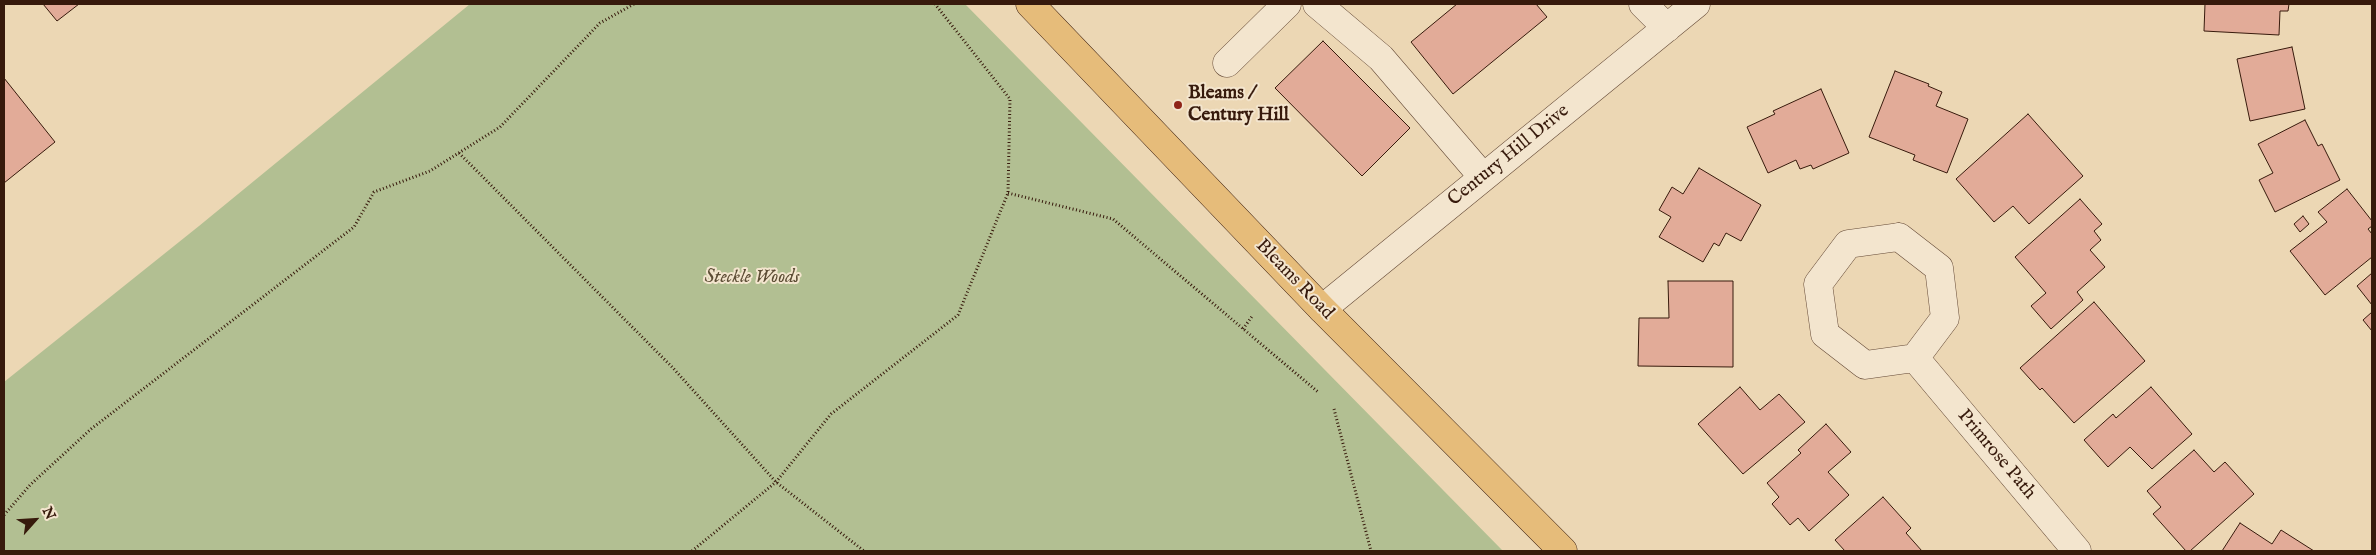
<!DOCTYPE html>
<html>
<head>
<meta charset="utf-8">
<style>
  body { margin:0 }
  #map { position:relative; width:2376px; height:555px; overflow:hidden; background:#ecd7b4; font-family:"IM FELL English",serif }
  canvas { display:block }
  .frame { position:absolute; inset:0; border:5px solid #371a0c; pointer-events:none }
  .north { position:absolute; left:10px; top:495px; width:50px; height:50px; -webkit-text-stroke:4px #f3e5ce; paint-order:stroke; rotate:64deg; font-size:14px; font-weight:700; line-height:20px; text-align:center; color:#371a0c }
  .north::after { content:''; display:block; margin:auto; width:18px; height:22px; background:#371a0c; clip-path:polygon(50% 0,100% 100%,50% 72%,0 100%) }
</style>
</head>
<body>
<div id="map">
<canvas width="2376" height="555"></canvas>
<div class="frame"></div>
<div class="north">N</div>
</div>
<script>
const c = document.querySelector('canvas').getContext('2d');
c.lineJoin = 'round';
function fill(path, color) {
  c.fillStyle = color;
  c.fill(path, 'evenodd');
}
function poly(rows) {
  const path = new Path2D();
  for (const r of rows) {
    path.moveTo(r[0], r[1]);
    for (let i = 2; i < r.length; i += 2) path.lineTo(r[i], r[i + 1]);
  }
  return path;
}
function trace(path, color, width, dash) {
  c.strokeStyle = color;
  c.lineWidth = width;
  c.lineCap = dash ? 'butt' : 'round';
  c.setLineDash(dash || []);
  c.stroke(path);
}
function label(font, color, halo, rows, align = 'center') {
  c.font = font + ' "IM FELL English",serif';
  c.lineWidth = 4;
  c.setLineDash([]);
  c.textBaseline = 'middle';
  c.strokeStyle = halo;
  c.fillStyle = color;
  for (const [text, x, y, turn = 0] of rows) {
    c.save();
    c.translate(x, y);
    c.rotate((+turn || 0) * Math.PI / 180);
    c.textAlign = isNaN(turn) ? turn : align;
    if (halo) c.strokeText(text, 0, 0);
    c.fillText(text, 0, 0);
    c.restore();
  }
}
const green = poly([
  [470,4,965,4,1503,551,4,551,4,382,199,226]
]);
const building = poly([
  [43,4,79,4,57,21,43,4],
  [1457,4,1536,4,1547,17,1453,94,1411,42,1457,4],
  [2205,4,2289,4,2288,11,2280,11,2279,35,2204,31,2205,4],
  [1323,41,1410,128,1362,176,1275,88,1323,41],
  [2292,47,2305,109,2250,121,2237,59,2292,47],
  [1895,71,1929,84,1928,86,1942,92,1936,106,1968,119,1947,173,1913,160,1915,155,1869,137,1895,71],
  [4,78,55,142,4,183,4,78],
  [1821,89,1849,153,1813,169,1811,165,1800,169,1796,160,1768,173,1747,127,1775,114,1773,111,1821,89],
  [2028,114,2083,176,2029,224,2013,206,1994,222,1956,179,2028,114],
  [2305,120,2318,146,2322,144,2340,180,2275,212,2259,180,2273,173,2258,144,2305,120],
  [1699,168,1761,205,1741,241,1726,233,1719,246,1714,243,1703,262,1659,237,1671,217,1659,210,1672,187,1683,194,1699,168],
  [2347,189,2372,221,2372,226,2368,229,2372,234,2372,257,2325,295,2290,251,2327,222,2318,212,2347,189],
  [2080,199,2102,224,2094,231,2101,240,2090,250,2105,267,2077,292,2083,300,2051,329,2031,306,2046,293,2015,257,2080,199],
  [2303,216,2309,224,2300,232,2294,224,2303,216],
  [2372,273,2372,305,2357,286,2372,273],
  [1668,281,1733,281,1733,367,1638,366,1639,318,1669,318,1668,281],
  [2094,302,2145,361,2074,423,2042,388,2040,390,2020,368,2094,302],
  [2372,312,2372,331,2363,320,2372,312],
  [1740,387,1760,410,1779,394,1805,422,1743,474,1698,424,1740,387],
  [2151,387,2192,434,2152,469,2130,447,2108,467,2084,440,2113,414,2116,418,2151,387],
  [1826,424,1851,452,1828,472,1849,495,1809,531,1798,518,1790,525,1772,504,1779,497,1767,483,1801,453,1798,450,1826,424],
  [2194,450,2214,472,2225,462,2254,494,2190,551,2186,551,2153,514,2161,507,2147,491,2194,450],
  [1883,497,1911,528,1906,533,1922,551,1845,551,1835,540,1883,497],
  [2240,523,2272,544,2281,530,2314,551,2222,551,2240,523]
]);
const path = poly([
  [459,153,673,368,776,482,864,551],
  [1008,193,1113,219,1318,392],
  [1243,329,1253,315],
  [1334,409,1371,551],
  [4,515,30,485,91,429,354,227,374,192,430,171,500,127,600,23,634,4],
  [692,551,776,482,831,414,958,315,1008,193,1010,99,935,4]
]);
const minor = poly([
  [1317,4,1381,58,1483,177],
  [1643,4,1667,28],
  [1227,63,1287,4],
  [1899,237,1939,268,1945,318,1915,358,1865,365,1825,334,1818,284,1848,244,1899,237],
  [1322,309,1696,4],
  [1915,358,2077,551]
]);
const major = poly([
  [1030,4,1322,309,1563,551]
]);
const markers = [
  [1178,105,5,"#8f2418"]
];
const poiNames = [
  ["Bleams /",1188,94],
  ["Century Hill",1188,116]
];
const streetNames = [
  ["Century Hill Drive",1509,156,-39],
  ["Bleams Road",1294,280,46],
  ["Primrose Path",1996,455,50]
];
const parkNames = [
  ["Steckle Woods",752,278]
];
fill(green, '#b2bf92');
fill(building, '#e2ab98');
trace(building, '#371a0c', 1);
trace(minor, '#644936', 29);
trace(major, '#371a0c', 29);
trace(path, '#371a0c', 3, [1, 2.5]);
trace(minor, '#f3e5ce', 28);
trace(major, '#e6bc7a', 28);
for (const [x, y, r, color] of markers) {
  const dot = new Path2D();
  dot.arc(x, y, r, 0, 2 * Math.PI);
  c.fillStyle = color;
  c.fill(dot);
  trace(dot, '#f3e5ce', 2);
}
label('bold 19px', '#371a0c', '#f3e5ce', poiNames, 'left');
label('19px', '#371a0c', '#f3e5ce', streetNames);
label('italic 19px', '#5c4c34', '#f3e5ce', parkNames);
</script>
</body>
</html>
